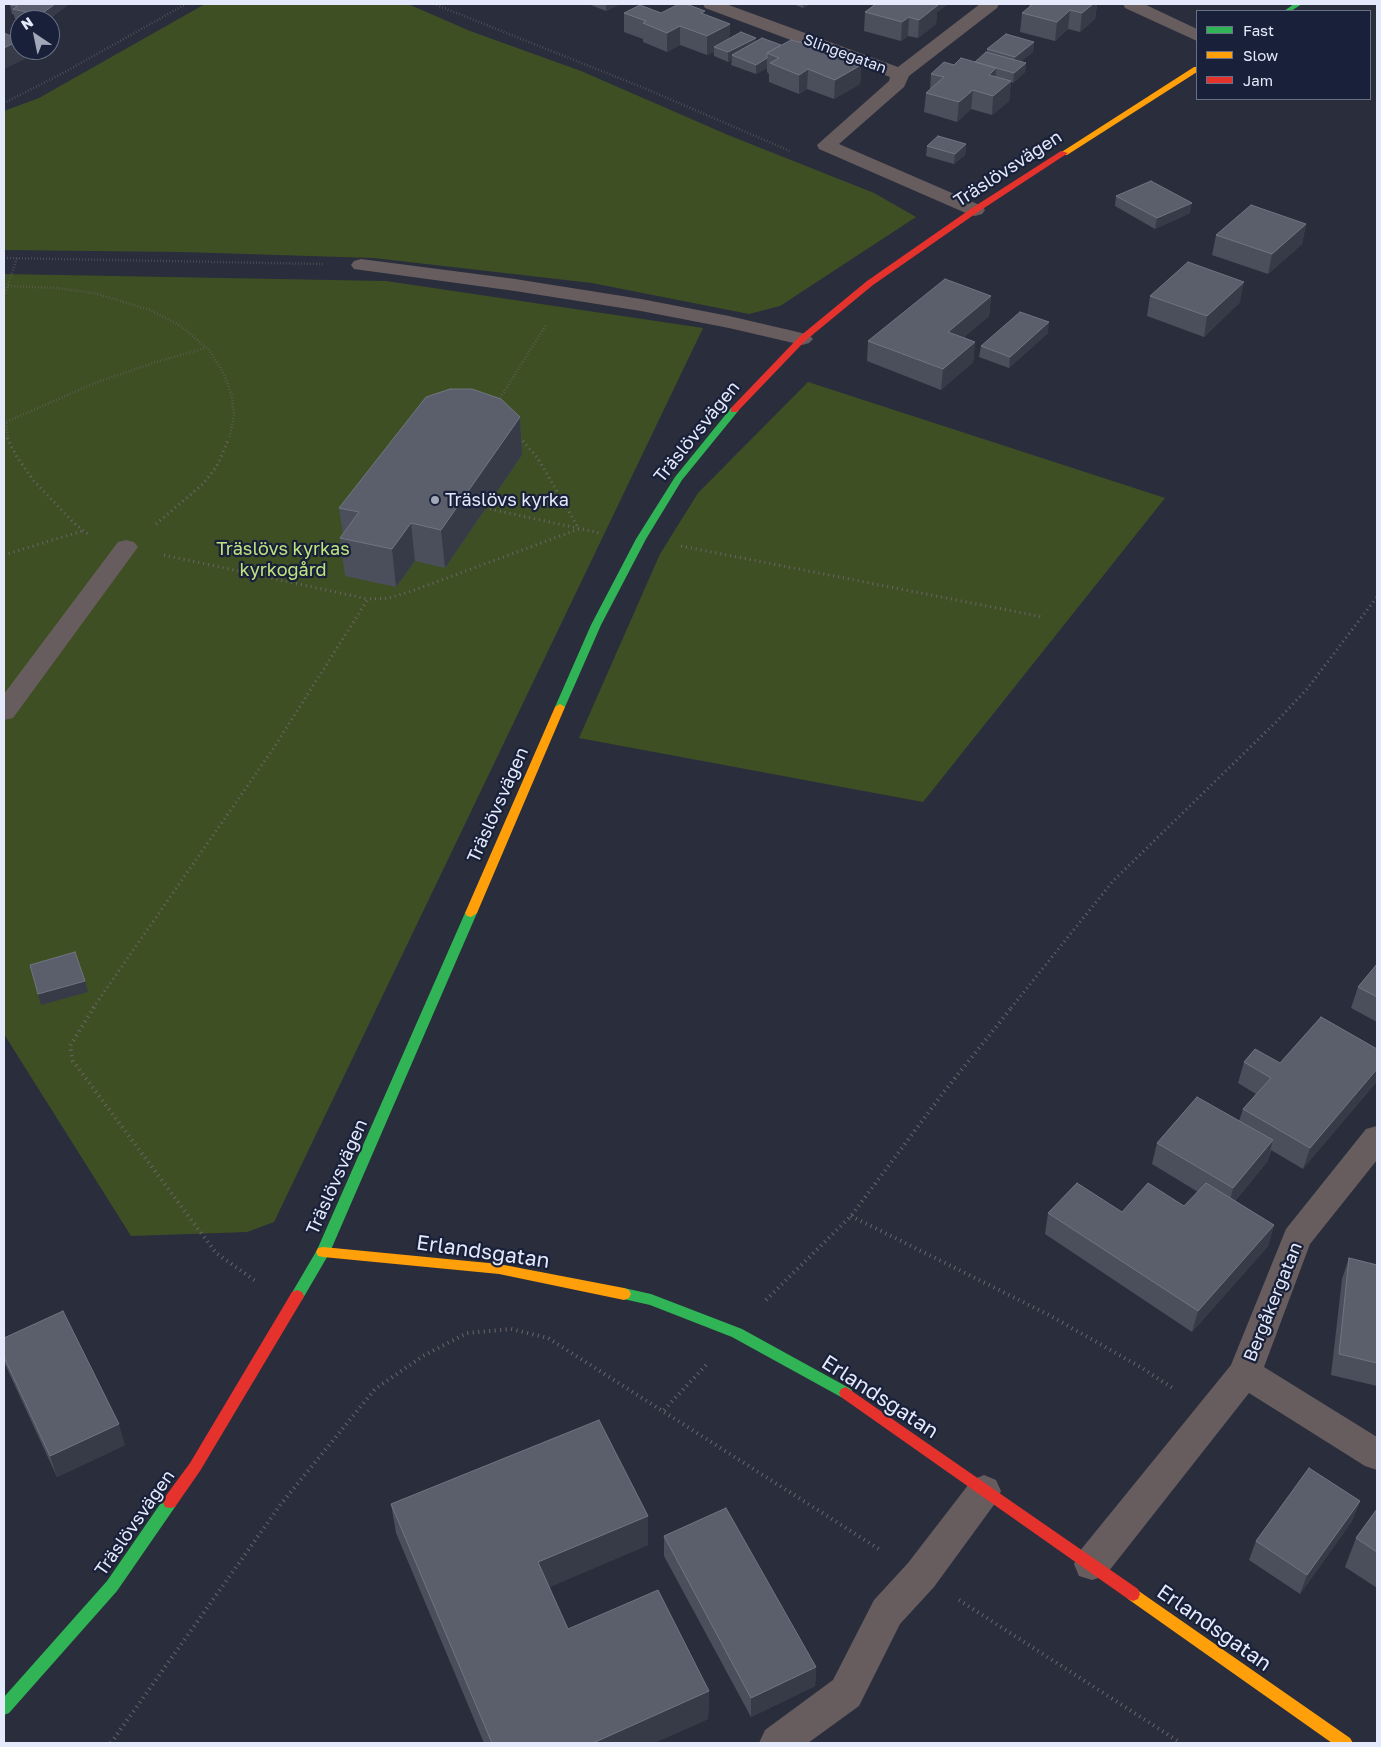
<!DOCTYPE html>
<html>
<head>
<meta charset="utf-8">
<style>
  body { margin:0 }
  #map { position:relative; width:1381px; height:1747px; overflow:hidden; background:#2a2e3c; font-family:"Golos Text",sans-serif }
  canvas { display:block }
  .frame { position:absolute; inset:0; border:5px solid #e4eafb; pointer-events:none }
  .legend { position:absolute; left:1196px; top:10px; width:175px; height:90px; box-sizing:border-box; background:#192039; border:1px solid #6a7187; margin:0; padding:6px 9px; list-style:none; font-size:15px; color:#e4eafb }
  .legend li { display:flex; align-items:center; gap:10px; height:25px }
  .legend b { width:25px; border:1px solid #6a7187 }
  .north { position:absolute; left:10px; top:10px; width:50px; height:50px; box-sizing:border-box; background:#192039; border:1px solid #6a7187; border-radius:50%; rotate:326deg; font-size:14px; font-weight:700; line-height:20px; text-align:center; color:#e4eafb }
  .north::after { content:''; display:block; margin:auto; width:18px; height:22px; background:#a3a8b8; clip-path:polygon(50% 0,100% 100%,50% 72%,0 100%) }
</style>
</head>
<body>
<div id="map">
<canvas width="1381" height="1747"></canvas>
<div class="frame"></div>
<ul class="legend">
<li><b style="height:6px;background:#30b455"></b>Fast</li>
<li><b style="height:6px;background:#ff9f0a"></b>Slow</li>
<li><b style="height:6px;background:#e5322d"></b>Jam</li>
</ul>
<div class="north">N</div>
</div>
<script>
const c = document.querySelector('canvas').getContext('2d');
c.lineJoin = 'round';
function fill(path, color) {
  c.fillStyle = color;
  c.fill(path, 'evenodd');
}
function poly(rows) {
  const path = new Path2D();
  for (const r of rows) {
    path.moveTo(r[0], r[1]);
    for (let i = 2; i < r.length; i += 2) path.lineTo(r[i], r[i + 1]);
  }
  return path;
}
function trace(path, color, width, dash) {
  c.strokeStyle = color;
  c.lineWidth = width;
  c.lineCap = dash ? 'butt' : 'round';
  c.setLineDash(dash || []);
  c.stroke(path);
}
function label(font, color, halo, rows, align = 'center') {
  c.font = font + ' "Golos Text",sans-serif';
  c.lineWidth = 4.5;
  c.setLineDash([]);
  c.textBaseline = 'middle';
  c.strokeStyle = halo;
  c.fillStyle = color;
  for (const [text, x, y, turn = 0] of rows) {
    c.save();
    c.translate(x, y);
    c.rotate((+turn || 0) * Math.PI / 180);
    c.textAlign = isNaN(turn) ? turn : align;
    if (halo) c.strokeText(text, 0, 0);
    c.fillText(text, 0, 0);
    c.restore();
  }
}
const green = poly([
  [205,4,408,4,470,31,581,71,728,135,874,193,916,217,780,306,749,314,592,283,374,258,182,252,4,250,4,111,39,98],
  [4,274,386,281,703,328,274,1222,247,1232,131,1236,4,1034],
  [808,382,1165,498,923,802,579,738,660,554,698,493]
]);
const pathFar2 = poly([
  [434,4,644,88,790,151],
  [4,103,65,72,186,4],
  [4,258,323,264],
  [8,286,56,288,94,293,150,310,181,326,209,350,224,374,232,396,234,416,229,439],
  [4,296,17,258],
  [499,400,546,325],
  [519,436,521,439],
  [8,439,6,422,95,383,156,362,206,348]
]);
const pathFar1 = poly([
  [7,438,17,457,34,481,74,523,88,534],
  [490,509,600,533],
  [156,524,203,484,217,466,229,438],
  [681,546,1043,617],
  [4,555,82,531],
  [164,555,368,599],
  [93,1008,273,749,368,599,389,598,412,591,579,529,537,457,520,438],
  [1011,1008,1113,881,1276,722,1307,689,1377,597]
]);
const path = poly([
  [94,1007,70,1046,73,1061,216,1253,257,1282],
  [851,1216,1049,1315,1142,1368,1174,1389],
  [766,1300,851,1216,943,1093,1012,1007],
  [664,1410,706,1365],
  [959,1600,1181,1743],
  [111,1743,281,1504,375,1389,423,1356,467,1333,511,1329,548,1338,882,1551]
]);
const lane = poly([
  [703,4,726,4,898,67,980,4,999,4,997,8,909,76,904,87,839,144,982,206,985,210,982,214,975,216,968,214,819,149,817,145,889,81,890,77,705,8,703,4],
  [126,540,134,542,138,547,13,718,4,720,4,694,118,542,126,540],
  [984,1475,996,1480,1001,1491,996,1502,934,1587,900,1624,859,1706,808,1743,759,1743,765,1730,833,1680,874,1600,908,1563,972,1480,984,1475]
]);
const street = poly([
  [1123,4,1144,4,1197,29,1197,41,1125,8,1123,4],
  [361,259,515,279,641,299,729,316,802,333,809,335,813,339,809,343,802,345,729,328,641,311,515,291,354,269,351,265,354,261,361,259],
  [1377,1126,1377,1160,1310,1244,1264,1367,1377,1437,1377,1470,1365,1466,1249,1393,1105,1576,1092,1580,1079,1576,1074,1564,1079,1552,1231,1365,1286,1229,1366,1129,1377,1126]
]);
const fast = poly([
  [1294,4,1302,4,1291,11,1284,11,1294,4],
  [734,407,739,410,682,480,646,539,601,625,565,707,560,710,556,709,555,707,591,625,636,539,675,477,731,408,734,407],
  [471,909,477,913,330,1252,302,1300,297,1302,292,1300,290,1296,317,1250,465,913,471,909],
  [624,1288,651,1294,742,1329,851,1389,853,1393,851,1397,846,1399,841,1397,732,1337,650,1305,619,1298,617,1294,619,1290,624,1288],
  [170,1496,175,1497,177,1502,175,1507,117,1591,9,1713,4,1715,4,1697,107,1581,165,1497,170,1496]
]);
const slow = poly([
  [1194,67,1197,67,1197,72,1067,155,1060,153,1194,67],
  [560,704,565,707,477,913,471,917,467,916,465,913,555,707,560,704],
  [323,1247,499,1264,624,1288,629,1290,631,1294,629,1298,624,1300,499,1274,323,1257,318,1256,316,1252,318,1248,323,1247],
  [1133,1587,1350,1738,1353,1743,1332,1743,1128,1599,1126,1594,1128,1589,1133,1587]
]);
const jam = poly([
  [1061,151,1068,153,978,212,873,285,805,341,737,412,731,412,731,408,799,337,867,281,972,208,1061,151],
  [297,1290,302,1292,304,1296,302,1300,200,1471,175,1507,170,1508,165,1507,163,1502,165,1497,190,1463,292,1292,297,1290],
  [846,1387,1138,1589,1140,1594,1138,1599,1133,1601,1128,1599,841,1397,839,1393,841,1389,846,1387]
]);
const wall = poly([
  [69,4,48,20,20,20,15,19,14,15,12,14,10,5],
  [588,4,620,4,606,11],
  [793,4,810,4,803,8],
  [875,4,948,4,937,12,936,24,918,38,908,36,901,41,864,31,865,12],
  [1030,4,1097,4,1095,19,1080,32,1068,29,1055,41,1020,32,1022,13,1029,7],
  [624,13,661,13,705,15,730,24,729,38,756,38,755,42,781,45,802,43,833,51,833,54,861,65,860,84,834,99,807,89,799,94,769,82,769,74,767,72,767,68,756,74,731,65,732,60,728,62,714,56,714,52,707,55,680,45,667,52,643,42,643,39,624,32],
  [1034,42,1033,52,1021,61,1026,63,1025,72,1013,83,1011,82,1009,101,992,115,971,109,957,122,924,112,926,93,930,90,931,74,954,65,975,62,987,52,987,49],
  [966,144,965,155,954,164,926,156,927,146],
  [1116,196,1190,213,1155,229,1115,206],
  [1306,224,1302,244,1268,274,1212,255,1216,235],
  [991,296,989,316,964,337,975,342,973,362,941,390,867,361,868,341],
  [1150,296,1240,302,1204,337,1147,316],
  [1048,333,1009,368,979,357,981,346],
  [520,417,522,455,445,568,415,561,396,587,345,576,340,538,343,534,339,508],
  [1377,964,1377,1022,1351,1008,1358,987],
  [1377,1049,1303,1169,1271,1150,1267,1162,1235,1201,1274,1225,1268,1246,1192,1332,1045,1234,1048,1213,1122,1212,1184,1206,1198,1192,1152,1164,1157,1143,1239,1121,1243,1109,1256,1094,1238,1083,1244,1062,1280,1063],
  [1349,1258,1377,1265,1377,1386,1331,1375,1342,1279],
  [4,1338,125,1445,57,1477,4,1362],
  [1360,1501,1352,1521,1300,1594,1249,1560,1256,1541],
  [391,1504,648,1516,648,1545,549,1587,568,1629,709,1691,708,1719,654,1743,484,1743,396,1533],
  [1377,1509,1377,1588,1345,1567,1356,1538],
  [664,1536,816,1667,815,1686,751,1717,664,1556]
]);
const shadedWall = poly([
  [55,4,69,4,48,20,41,20,40,15],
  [606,4,620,4,606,11],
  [803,4,810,4,803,8],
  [927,4,948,4,937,12,936,24,918,38,919,20],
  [1093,4,1097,4,1095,19,1080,32,1082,13],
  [1070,10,1068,29,1055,41,1057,22],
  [909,17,908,36,901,41,902,22],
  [730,24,729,43,714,47,714,52,707,55,707,36],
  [680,26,680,45,667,52,667,33],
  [756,38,755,47,732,55,732,60,728,62,728,52],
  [20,40,20,50,23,50,25,59,4,69,4,48],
  [1034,42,1033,52,1014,67,1015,57],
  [767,58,767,68,756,74,756,65],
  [1026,63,1025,72,1013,83,1014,73],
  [861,65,860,84,834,99,835,80],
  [996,68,995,87,989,75],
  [808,69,807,89,799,94,799,75],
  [1011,81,1009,101,992,115,993,96],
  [973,90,971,109,957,122,959,102],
  [966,144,965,155,954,164,955,154],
  [1192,203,1190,213,1155,229,1157,218],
  [1306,224,1302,244,1268,274,1272,254],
  [1244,282,1240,302,1204,337,1207,316],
  [991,296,989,316,946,352,948,332],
  [1049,322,1048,333,1009,368,1010,357],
  [975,342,973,362,941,390,943,369],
  [520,417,522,455,445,568,441,530],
  [411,523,415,561,396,587,392,549],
  [85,981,88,992,41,1005,38,994],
  [1377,1069,1377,1082,1303,1169,1310,1148],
  [1273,1140,1267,1162,1228,1209,1233,1188],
  [1274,1225,1268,1246,1192,1332,1198,1311],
  [119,1424,125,1445,57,1477,50,1456],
  [1360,1501,1352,1521,1300,1594,1307,1575],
  [648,1516,648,1545,541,1591,538,1562],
  [816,1667,815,1686,751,1717,751,1698],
  [709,1691,708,1719,654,1743,593,1743]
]);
const building = poly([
  [12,4,55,4,40,15,13,9,18,6,10,5,12,4],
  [679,4,686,4,705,11,701,13,730,24,707,36,680,26,667,33,643,23,646,21,624,13,640,5,661,13,679,4],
  [876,4,932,4,938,5,919,20,909,17,902,22,865,12,876,4],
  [1033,4,1093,4,1082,13,1070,10,1057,22,1022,13,1033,4],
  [741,32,756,38,728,52,714,47,741,32],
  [4,33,20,40,4,48,4,33],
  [1006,34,1034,42,1015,57,987,49,1006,34],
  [762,38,781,45,767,53,767,58,756,65,732,55,762,38],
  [791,40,802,43,806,41,833,51,831,53,861,65,835,80,808,69,799,75,770,63,779,58,767,53,791,40],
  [986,52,1026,63,1014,73,975,62,986,52],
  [961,58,996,68,989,75,1011,81,993,96,973,90,959,102,926,93,944,77,931,74,944,62,954,65,961,58],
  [938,136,966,144,955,154,927,146,938,136],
  [1151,181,1192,203,1157,218,1116,196,1151,181],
  [1251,205,1306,224,1272,254,1216,235,1251,205],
  [1188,262,1244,282,1207,316,1150,296,1188,262],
  [945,279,991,296,948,332,975,342,943,369,868,341,945,279],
  [1020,312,1049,322,1010,357,981,346,1020,312],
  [450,389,472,389,501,399,520,417,441,530,411,523,392,549,340,538,359,512,339,508,426,397,450,389],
  [75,952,85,981,38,994,30,965,75,952],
  [1377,964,1377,997,1358,987,1377,964],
  [1321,1017,1377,1049,1377,1069,1310,1148,1243,1109,1271,1078,1244,1062,1255,1049,1280,1063,1321,1017],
  [1197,1097,1273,1140,1233,1188,1157,1143,1197,1097],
  [1077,1183,1122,1212,1148,1183,1184,1206,1206,1183,1274,1225,1198,1311,1048,1213,1077,1183],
  [1349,1258,1377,1265,1377,1363,1339,1354,1349,1258],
  [63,1311,119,1424,50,1456,4,1357,4,1338,63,1311],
  [599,1420,648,1516,538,1562,568,1629,658,1590,709,1691,593,1743,492,1743,391,1504,599,1420],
  [1309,1468,1360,1501,1307,1575,1256,1541,1309,1468],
  [726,1508,816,1667,751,1698,664,1536,726,1508],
  [1377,1509,1377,1552,1356,1538,1377,1509]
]);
const markers = [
  [435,500,5,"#a3a8b8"]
];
const farStreetnames = [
  ["Slingegatan",845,54,20]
];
const streetNames = [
  ["Träslövsvägen",1008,169,-33],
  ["Träslövsvägen",697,432,-51],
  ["Träslövsvägen",498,805,-66],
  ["Träslövsvägen",337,1177,-66],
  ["Bergåkergatan",1273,1302,-68],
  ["Träslövsvägen",135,1523,-55]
];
const poiNames = [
  ["Träslövs kyrka",445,500]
];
const parkNames = [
  ["Träslövs kyrkas",283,549],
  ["kyrkogård",283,570]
];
const nearStreetnames = [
  ["Erlandsgatan",483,1252,8],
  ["Erlandsgatan",880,1397,33],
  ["Erlandsgatan",1214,1628,35]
];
fill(green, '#3f4f24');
trace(pathFar2, '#6b656a', 2.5, [0.5, 2.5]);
trace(pathFar1, '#6b656a', 3, [1, 4]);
trace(path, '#6b656a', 4, [1, 4.5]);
fill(lane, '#675d5e');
fill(street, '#675d5e');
fill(fast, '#30b455');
fill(slow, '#ff9f0a');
fill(jam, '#e5322d');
fill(wall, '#4b4f5b');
fill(shadedWall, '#373b47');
fill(building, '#5b5f6c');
trace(building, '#707583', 1);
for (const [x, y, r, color] of markers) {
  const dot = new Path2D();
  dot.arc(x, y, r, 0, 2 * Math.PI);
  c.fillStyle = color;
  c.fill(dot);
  trace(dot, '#192039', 2);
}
label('15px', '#e4eafb', '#192039', farStreetnames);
label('18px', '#e4eafb', '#192039', streetNames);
label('18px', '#e4eafb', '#192039', poiNames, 'left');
label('18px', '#bfe47f', '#192039', parkNames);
label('21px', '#e4eafb', '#192039', nearStreetnames);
</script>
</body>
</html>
